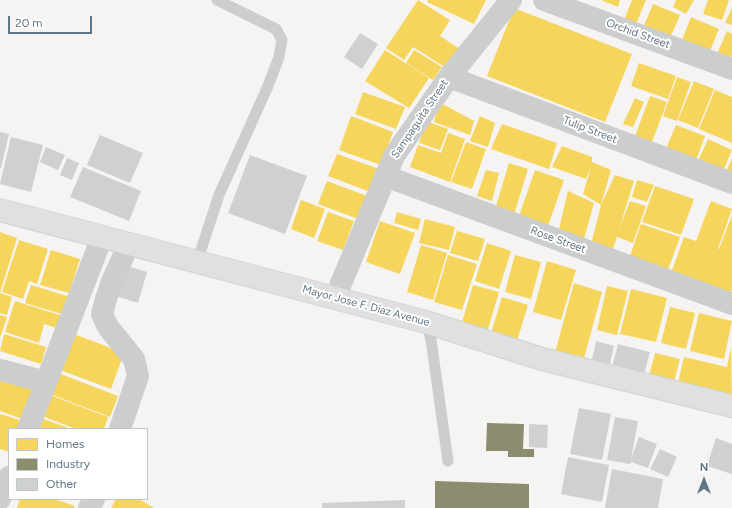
<!DOCTYPE html>
<html>
<head>
<meta charset="utf-8">
<style>
  body { margin:0 }
  #map { position:relative; width:732px; height:508px; overflow:hidden; background:#f5f4f2; font-family:Figtree,sans-serif }
  canvas { display:block }
  .legend { position:absolute; left:8px; top:428px; width:140px; height:72px; box-sizing:border-box; background:#fff; border:1px solid #c0c9ce; margin:0; padding:5px 7px; list-style:none; font-size:12px; color:#627785 }
  .legend li { display:flex; align-items:center; gap:8px; height:20px }
  .legend b { width:20px; border:1px solid #c0c9ce }
  .north { position:absolute; left:684px; top:460px; width:40px; height:40px; -webkit-text-stroke:3px #fff; paint-order:stroke; rotate:0deg; font-size:11px; font-weight:700; line-height:16px; text-align:center; color:#627785 }
  .north::after { content:''; display:block; margin:auto; width:14px; height:18px; background:#627785; clip-path:polygon(50% 0,100% 100%,50% 72%,0 100%) }
  .scale { position:absolute; left:8px; top:16px; width:84px; height:18px; box-sizing:border-box; border:2px solid #627785; border-top:0; padding-left:5px; font-size:12px; line-height:14px; white-space:nowrap; color:#627785; -webkit-text-stroke:3px #fff; paint-order:stroke }
</style>
</head>
<body>
<div id="map">
<canvas width="732" height="508"></canvas>
<ul class="legend">
<li><b style="height:11px;background:#f6d55c"></b>Homes</li>
<li><b style="height:11px;background:#8c8c6e"></b>Industry</li>
<li><b style="height:11px;background:#cfd0d0"></b>Other</li>
</ul>
<div class="north">N</div>
<div class="scale">20 m</div>
</div>
<script>
const c = document.querySelector('canvas').getContext('2d');
c.lineJoin = 'round';
function fill(path, color) {
  c.fillStyle = color;
  c.fill(path, 'evenodd');
}
function poly(rows) {
  const path = new Path2D();
  for (const r of rows) {
    path.moveTo(r[0], r[1]);
    for (let i = 2; i < r.length; i += 2) path.lineTo(r[i], r[i + 1]);
  }
  return path;
}
function trace(path, color, width, dash) {
  c.strokeStyle = color;
  c.lineWidth = width;
  c.lineCap = dash ? 'butt' : 'round';
  c.setLineDash(dash || []);
  c.stroke(path);
}
function label(font, color, halo, rows, align = 'center') {
  c.font = font + ' Figtree,sans-serif';
  c.lineWidth = 4;
  c.setLineDash([]);
  c.textBaseline = 'middle';
  c.strokeStyle = halo;
  c.fillStyle = color;
  for (const [text, x, y, turn = 0] of rows) {
    c.save();
    c.translate(x, y);
    c.rotate((+turn || 0) * Math.PI / 180);
    c.textAlign = isNaN(turn) ? turn : align;
    if (halo) c.strokeText(text, 0, 0);
    c.fillText(text, 0, 0);
    c.restore();
  }
}
const homes = poly([
  [418,0,450,20,440,36,463,51,451,71,413,47,404,60,386,48],
  [428,0,486,0,474,24,427,2],
  [601,0,620,0,618,7],
  [632,0,646,0,634,29,622,25],
  [676,0,694,0,686,14,673,7],
  [708,0,729,0,722,20,703,14],
  [653,4,680,15,668,43,641,33],
  [732,7,732,25,725,23],
  [514,8,632,54,605,122,487,76],
  [691,17,719,29,708,56,680,45],
  [727,31,732,34,732,55,727,66,714,61],
  [385,50,429,78,409,108,365,81],
  [414,50,442,67,433,80,406,63],
  [639,63,676,76,668,99,631,86],
  [677,77,691,82,677,121,663,116],
  [694,81,714,89,698,128,678,120],
  [715,90,732,97,732,143,699,129],
  [363,92,405,107,396,129,355,114],
  [650,96,667,102,652,142,635,136],
  [635,98,644,102,633,127,623,124],
  [439,102,474,121,470,135,434,122],
  [351,116,393,132,381,165,339,150],
  [480,116,495,123,488,147,470,141],
  [426,121,448,129,440,150,419,143],
  [502,124,557,143,549,169,491,149],
  [676,125,705,136,695,163,665,151],
  [448,133,465,139,450,182,410,167,418,145,441,153],
  [708,139,732,150,722,174,697,163],
  [466,142,486,149,472,189,451,182],
  [562,146,592,157,592,162,611,170,601,205,583,194,591,167,586,179,552,167],
  [337,154,382,170,373,193,328,176],
  [732,158,732,178,725,175],
  [509,163,528,169,512,221,493,216],
  [486,170,499,173,492,201,477,196],
  [535,170,564,180,547,229,518,219],
  [615,175,634,181,619,229,630,201,646,206,633,243,617,237,610,257,590,248,601,205],
  [637,180,654,185,647,202,632,197],
  [327,181,367,196,358,219,318,204],
  [655,186,694,199,681,235,642,222],
  [568,191,594,203,584,239,558,233],
  [301,200,325,209,314,238,291,229],
  [711,201,732,209,718,249,719,249,732,215,732,290,729,298,670,276,684,237,696,241],
  [328,212,354,221,343,250,317,241],
  [397,212,421,219,418,230,394,223],
  [425,219,455,227,449,250,419,243],
  [380,221,415,233,400,274,366,262],
  [641,224,680,237,665,278,627,265],
  [457,231,485,239,478,261,450,253],
  [0,232,17,238,0,293],
  [19,240,48,249,37,284,29,281,23,299,2,292],
  [487,243,511,251,499,289,475,281],
  [421,245,447,253,433,300,407,292],
  [51,250,80,259,69,293,40,285],
  [448,255,477,264,462,310,434,302],
  [515,255,541,262,531,299,505,292],
  [547,261,576,270,561,320,533,312],
  [574,283,602,292,583,362,554,356],
  [31,285,77,299,71,317,25,303],
  [473,285,499,292,486,336,460,329],
  [607,286,628,291,617,335,597,330],
  [631,289,667,298,656,342,620,334],
  [0,293,12,297,7,315,0,313],
  [502,297,528,305,516,344,490,336],
  [15,301,66,317,62,330,44,324,39,343,5,332],
  [670,307,695,313,686,349,661,343],
  [699,313,732,321,724,359,690,351],
  [0,315,7,317,0,338],
  [4,334,46,347,41,364,0,351],
  [74,334,124,353,111,389,60,370],
  [731,347,732,400,677,387,684,357,727,367],
  [655,353,680,359,673,386,648,380],
  [58,373,118,396,110,417,50,394],
  [0,374,35,386,25,420,0,411],
  [50,395,108,417,104,429,76,429,42,416],
  [0,414,20,420,17,429,9,429,9,452,0,449],
  [41,418,71,429,36,429],
  [20,499,54,499,75,506,74,508,17,508],
  [116,499,139,499,154,508,111,508]
]);
const industry = poly([
  [487,423,524,424,523,449,534,449,534,457,508,457,508,451,486,451],
  [435,481,529,484,529,508,435,508]
]);
const building = poly([
  [360,33,378,44,362,69,344,57],
  [0,132,9,134,1,168,0,168],
  [100,135,143,153,130,183,87,165],
  [11,137,43,145,31,192,0,184],
  [46,147,65,155,58,170,40,162],
  [250,155,307,176,285,234,228,213],
  [67,158,79,163,72,180,60,175],
  [83,167,141,191,129,221,70,197],
  [125,265,147,272,138,303,116,296],
  [596,341,614,346,609,368,591,364],
  [618,344,650,352,643,378,611,371],
  [579,408,611,414,602,460,570,454],
  [615,417,638,421,631,459,639,437,657,444,648,468,631,462,630,464,607,460],
  [529,424,548,425,547,448,529,447],
  [716,438,732,444,732,474,707,466],
  [660,449,677,457,668,477,650,469],
  [568,457,609,465,602,502,561,494],
  [612,469,663,479,658,508,605,508],
  [405,500,405,508,322,508,322,503]
]);
const lane = poly([
  [197,262,219,195,268,86,279,57,282,40,276,29,217,0],
  [426,322,431,340,448,461]
]);
const street = poly([
  [544,0,732,69],
  [449,77,732,183],
  [385,176,732,304],
  [335,298,394,156,449,77,511,0],
  [0,370,46,382],
  [28,429,102,237],
  [120,429,138,376,134,359,108,327,102,314,106,299,113,279,129,244],
  [0,499,9,477],
  [89,508,94,499]
]);
const secondary = poly([
  [0,210,426,322,542,359,732,406]
]);
const streetNames = [
  ["Orchid Street",638,34,20],
  ["Sampaguita Street",420,119,-56],
  ["Tulip Street",590,130,21],
  ["Rose Street",558,240,20],
  ["Mayor Jose F. Diaz Avenue",366,306,15]
];
fill(homes, '#f6d55c');
fill(industry, '#8c8c6e');
fill(building, '#cfd0d0');
trace(secondary, '#d1d2d2', 24);
trace(lane, '#cccdcd', 11);
trace(street, '#cccdcd', 22);
trace(secondary, '#e0e0e0', 22);
label('11px', '#627785', '#fff', streetNames);
</script>
</body>
</html>
